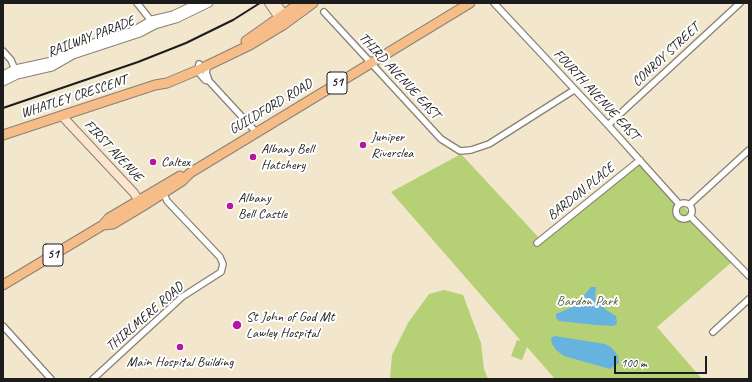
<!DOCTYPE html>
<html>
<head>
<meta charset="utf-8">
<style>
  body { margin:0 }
  #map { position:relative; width:752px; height:382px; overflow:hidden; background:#f2e6cd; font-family:Caveat,sans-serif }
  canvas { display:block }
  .frame { position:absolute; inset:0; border:4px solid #1c1c1c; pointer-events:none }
  .scale { position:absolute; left:614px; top:356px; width:93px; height:18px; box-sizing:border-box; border:2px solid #1c1c1c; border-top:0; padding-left:5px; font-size:12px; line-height:14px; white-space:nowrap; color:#1c1c1c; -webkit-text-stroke:3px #fff; paint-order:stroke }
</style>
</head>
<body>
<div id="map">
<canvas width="752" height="382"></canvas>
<div class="frame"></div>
<div class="scale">100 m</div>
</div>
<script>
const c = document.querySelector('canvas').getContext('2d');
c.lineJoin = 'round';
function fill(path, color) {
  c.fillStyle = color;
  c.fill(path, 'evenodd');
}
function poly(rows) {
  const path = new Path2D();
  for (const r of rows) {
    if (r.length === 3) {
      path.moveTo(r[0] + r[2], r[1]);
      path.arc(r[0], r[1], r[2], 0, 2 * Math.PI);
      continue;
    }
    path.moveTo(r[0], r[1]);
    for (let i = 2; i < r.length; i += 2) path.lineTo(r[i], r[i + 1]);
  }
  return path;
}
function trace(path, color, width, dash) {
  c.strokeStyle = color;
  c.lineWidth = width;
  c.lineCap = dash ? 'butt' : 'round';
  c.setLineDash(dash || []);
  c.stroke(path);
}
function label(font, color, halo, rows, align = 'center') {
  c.font = font + ' Caveat,sans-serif';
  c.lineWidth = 4;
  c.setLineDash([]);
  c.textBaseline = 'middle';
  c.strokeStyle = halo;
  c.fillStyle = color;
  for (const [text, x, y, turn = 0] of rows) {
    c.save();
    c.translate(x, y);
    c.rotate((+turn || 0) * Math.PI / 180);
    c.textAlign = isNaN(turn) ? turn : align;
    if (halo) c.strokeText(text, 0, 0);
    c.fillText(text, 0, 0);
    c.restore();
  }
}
const green = poly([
  [461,154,541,240,642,161,733,261,657,327,702,379,555,379,527,347,522,360,511,356,517,340,521,341,391,192],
  [444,290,463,295,481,343,484,369,488,379,390,379,392,355,408,323,429,294]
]);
const water = poly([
  [591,287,596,287,595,298,606,310,616,316,617,323,614,326,596,325,559,321,556,318,556,314,575,306],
  [555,336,605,344,612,348,618,356,619,363,610,369,564,356,557,351,552,344,551,338]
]);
const minor = poly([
  [137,3,153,23],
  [494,3,608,125,679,204],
  [324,12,441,139,460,151,471,150,489,144,574,90],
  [3,51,11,60,16,72],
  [199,64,198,69,200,74,205,80,209,81],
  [208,66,206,72,209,81,256,132],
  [608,125,740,3],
  [684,211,8],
  [689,205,749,150],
  [690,216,749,276],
  [537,243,640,160],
  [3,326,51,379],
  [713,332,749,299],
  [93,379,182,297,221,272,223,264,220,257,167,201,163,192]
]);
const tertiary = poly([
  [3,75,15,69,52,61,70,50,133,31,152,20,173,15,198,3],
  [3,82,17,75,52,67,73,55,140,33,155,25,176,19,209,3]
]);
const secondary = poly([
  [269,3,282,22],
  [276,3,287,19],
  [62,116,134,193,142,206]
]);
const primary = poly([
  [246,41,300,3],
  [3,135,155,85,167,83,198,70,250,45,283,25,313,3]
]);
const trunk = poly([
  [103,225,113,224,143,206,182,181,190,173,470,3],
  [3,285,103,225,109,218,180,176]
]);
const rail = poly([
  [3,108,138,62,186,43,233,20,260,3]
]);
const markers = [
  [363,145,4,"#b5179e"],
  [253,157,4,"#b5179e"],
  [153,162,4,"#b5179e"],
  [230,206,4,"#b5179e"],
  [237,325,5,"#b5179e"],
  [180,347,4,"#b5179e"]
];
const shields = [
  [337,83,20],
  [53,255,20]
];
const shieldNames = [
  ["51",337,83],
  ["51",53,255]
];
const streetNames = [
  ["RAILWAY PARADE",91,37,-21],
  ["CONROY STREET",666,55,-43],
  ["THIRD AVENUE EAST",399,76,47],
  ["FOURTH AVENUE EAST",596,95,47],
  ["WHATLEY CRESCENT",74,97,-18],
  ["GUILDFORD ROAD",271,107,-31],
  ["FIRST AVENUE",113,151,47],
  ["BARDON PLACE",581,192,-39],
  ["THIRLMERE ROAD",145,317,-41]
];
const poiNames = [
  ["Juniper",371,137],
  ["Riverslea",371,153],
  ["Albany Bell",261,149],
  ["Hatchery",261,165],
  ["Caltex",161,162],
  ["Albany",238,198],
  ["Bell Castle",238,214],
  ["St John of God Mt",246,317],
  ["Lawley Hospital",246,333],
  ["Main Hospital Building",180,362,"center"]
];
const parkNames = [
  ["Bardon Park",587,301]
];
fill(green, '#b6d075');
fill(water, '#67b3e0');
trace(minor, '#878174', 8);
trace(tertiary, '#878174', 9);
trace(secondary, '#878174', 10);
trace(primary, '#878174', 11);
trace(trunk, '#878174', 11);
trace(minor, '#fff', 5.5);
trace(tertiary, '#fff', 7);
trace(secondary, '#fce5cf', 8);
trace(primary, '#f7bd88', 9);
trace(trunk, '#f7bd88', 9);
trace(rail, '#1c1c1c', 2);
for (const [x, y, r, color] of markers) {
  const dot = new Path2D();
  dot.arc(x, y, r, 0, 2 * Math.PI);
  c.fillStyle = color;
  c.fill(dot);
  trace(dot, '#fff', 1.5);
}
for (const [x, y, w] of shields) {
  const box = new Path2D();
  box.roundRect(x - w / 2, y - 11, w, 22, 3);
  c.fillStyle = '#fff';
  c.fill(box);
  trace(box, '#1c1c1c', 1);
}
label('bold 13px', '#1c1c1c', null, shieldNames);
label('14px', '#1c1c1c', '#fff', streetNames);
label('14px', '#1c1c1c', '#fff', poiNames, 'left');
label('14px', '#525b3b', '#fff', parkNames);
</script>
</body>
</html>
